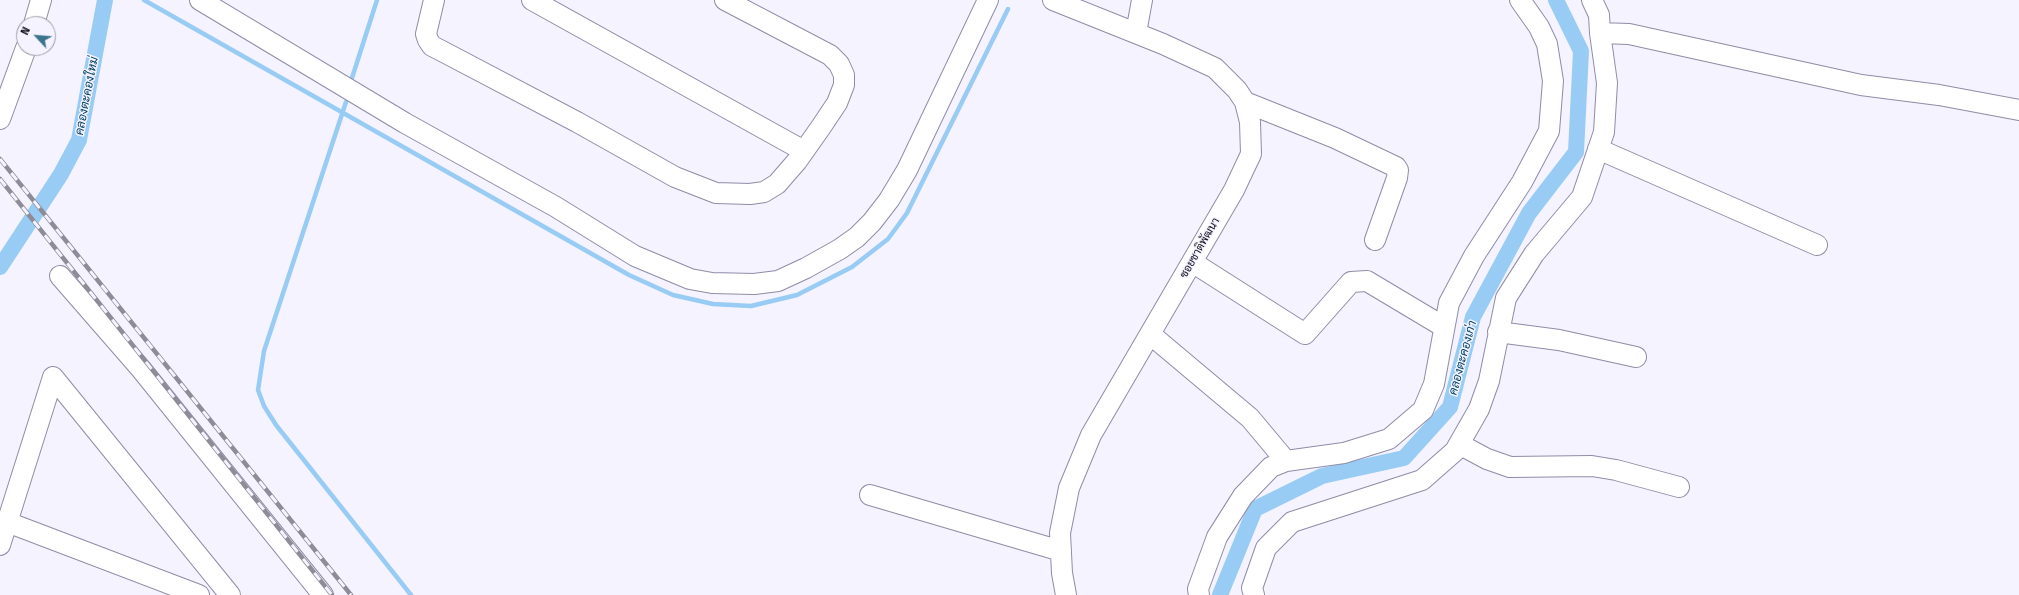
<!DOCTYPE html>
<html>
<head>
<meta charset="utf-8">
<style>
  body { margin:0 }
  #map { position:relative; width:2019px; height:595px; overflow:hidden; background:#f4f3ff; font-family:"Fira Sans",sans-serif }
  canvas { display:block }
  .north { position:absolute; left:16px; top:16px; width:40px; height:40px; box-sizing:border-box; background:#f4f3ff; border:1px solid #9a99a5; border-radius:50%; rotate:296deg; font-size:11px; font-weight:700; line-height:16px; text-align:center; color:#14131d }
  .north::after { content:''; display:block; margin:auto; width:14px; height:18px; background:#3c748e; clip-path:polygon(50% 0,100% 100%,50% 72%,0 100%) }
</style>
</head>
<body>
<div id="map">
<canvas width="2019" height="595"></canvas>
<div class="north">N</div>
</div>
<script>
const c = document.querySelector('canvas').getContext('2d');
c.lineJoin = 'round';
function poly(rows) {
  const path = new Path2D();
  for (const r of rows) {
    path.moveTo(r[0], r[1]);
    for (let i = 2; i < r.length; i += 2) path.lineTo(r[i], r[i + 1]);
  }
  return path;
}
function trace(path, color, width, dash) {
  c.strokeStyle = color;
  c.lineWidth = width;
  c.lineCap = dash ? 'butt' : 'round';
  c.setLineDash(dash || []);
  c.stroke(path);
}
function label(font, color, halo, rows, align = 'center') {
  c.font = font + ' "Fira Sans",Sarabun,sans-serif';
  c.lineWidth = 3;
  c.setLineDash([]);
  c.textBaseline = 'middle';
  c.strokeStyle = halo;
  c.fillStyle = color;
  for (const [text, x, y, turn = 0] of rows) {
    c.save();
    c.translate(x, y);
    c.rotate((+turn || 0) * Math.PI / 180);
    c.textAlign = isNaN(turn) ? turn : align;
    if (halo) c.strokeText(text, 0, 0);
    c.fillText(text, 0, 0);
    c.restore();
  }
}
const stream = poly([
  [144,0,629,275,673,295,713,304,751,306,797,295,852,267,888,239,907,213,1008,9],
  [351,81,377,0],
  [346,102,264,351,258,390,264,406,276,425,411,595]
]);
const canal = poly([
  [0,267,61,174,79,140,105,0],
  [1220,595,1255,509,1322,476,1404,458,1450,407,1473,317,1529,213,1576,152,1581,51,1556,0]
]);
const minor = poly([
  [200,0,405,123,556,207,635,256,690,279,712,283,754,284,778,281,806,268,840,249,857,237,872,222,889,200,907,170,988,0],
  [434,0,426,34,428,40,432,46,440,50,577,122,675,177,716,193,750,194,764,192,777,184,797,161,821,127,837,103,844,85,844,75,839,64,830,55,725,0],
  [532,0,804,151],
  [1053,0,1163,44,1215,68,1237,90,1245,102,1250,122,1251,154,1234,190,1091,435,1069,488,1060,533,1062,573,1066,595],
  [34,24,41,0],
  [1136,33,1142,0],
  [1600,33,1629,34,1861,85,1939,95,2019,110],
  [1245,102,1335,138,1396,167,1398,170,1397,178,1375,240],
  [0,119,26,48],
  [1598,149,1817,245],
  [1192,262,1305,334,1351,282,1367,281,1444,327],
  [60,276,141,369,323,595],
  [1498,332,1559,340,1636,357],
  [1150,334,1250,418,1286,461,1344,453,1389,439,1423,410,1434,384,1449,303,1474,256,1522,182,1549,131,1553,81,1547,44,1539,27,1520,0],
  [1459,444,1487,459,1510,467,1592,466,1616,470,1679,487],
  [870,495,1061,551],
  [7,522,199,595],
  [0,545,53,377,230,595],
  [1199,595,1198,589,1217,537,1243,496,1271,467,1286,461],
  [1254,595,1252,588,1266,548,1292,522,1422,480,1455,451,1479,409,1489,381,1506,298,1534,254,1582,197,1604,132,1607,83,1600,33,1599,15,1592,0]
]);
const rail = poly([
  [0,159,351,595],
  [0,179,332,595]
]);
const streetNames = [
  ["ซอยชาติพัฒนา",1200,248,-60]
];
const waterNames = [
  ["คลองตะคองใหม่",87,96,-79],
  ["คลองตะคองเก่า",1463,358,-75]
];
trace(stream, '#98ccf5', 4.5);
trace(canal, '#98ccf5', 16);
trace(minor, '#8f8ca7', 22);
trace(minor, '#fff', 20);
trace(rail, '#8d8c97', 4.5);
trace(rail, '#f4f3ff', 3, [9]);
label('11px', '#14131d', '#f4f3ff', streetNames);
label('italic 12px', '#014268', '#f4f3ff', waterNames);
</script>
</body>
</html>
